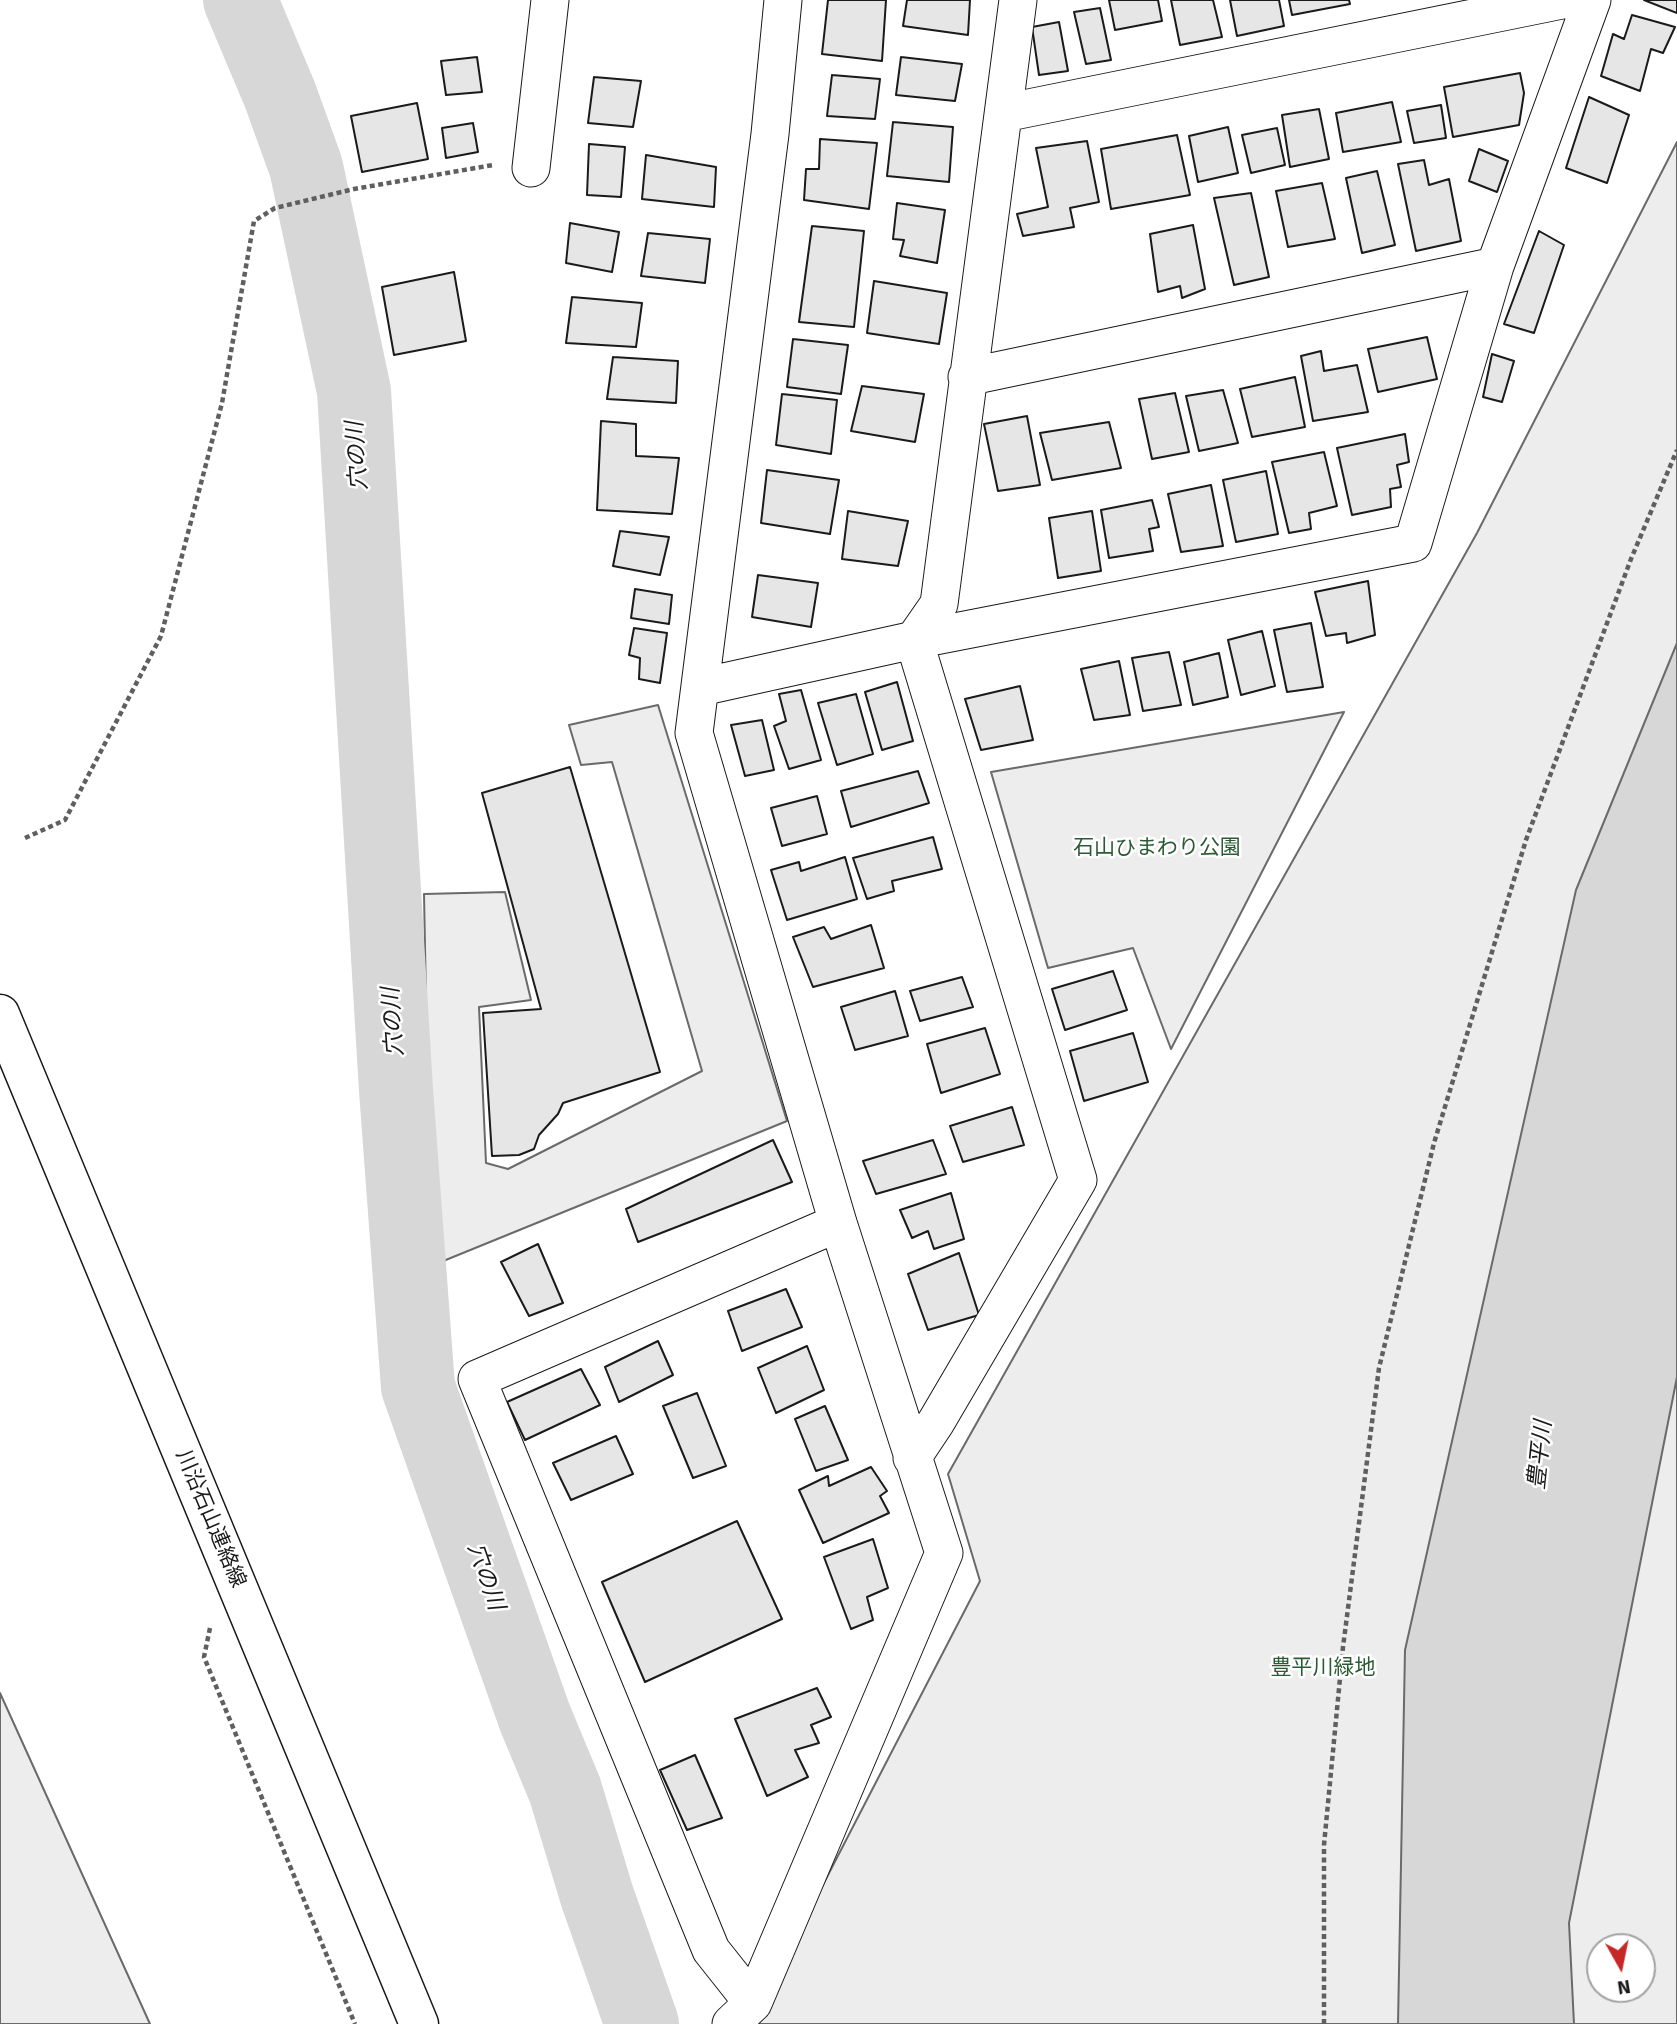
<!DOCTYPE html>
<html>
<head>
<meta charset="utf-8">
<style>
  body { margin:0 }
  #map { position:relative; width:1677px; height:2024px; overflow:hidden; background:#fff; font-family:Signika,sans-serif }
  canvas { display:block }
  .north { position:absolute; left:1586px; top:1933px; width:70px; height:70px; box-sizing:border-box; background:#fff; border:2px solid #a3a3a3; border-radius:50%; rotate:171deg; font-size:19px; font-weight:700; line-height:28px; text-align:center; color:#1a1a1a }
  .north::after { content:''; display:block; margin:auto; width:24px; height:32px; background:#c62828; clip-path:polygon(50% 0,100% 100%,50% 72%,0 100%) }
</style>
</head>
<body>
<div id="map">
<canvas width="1677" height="2024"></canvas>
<div class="north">N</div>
</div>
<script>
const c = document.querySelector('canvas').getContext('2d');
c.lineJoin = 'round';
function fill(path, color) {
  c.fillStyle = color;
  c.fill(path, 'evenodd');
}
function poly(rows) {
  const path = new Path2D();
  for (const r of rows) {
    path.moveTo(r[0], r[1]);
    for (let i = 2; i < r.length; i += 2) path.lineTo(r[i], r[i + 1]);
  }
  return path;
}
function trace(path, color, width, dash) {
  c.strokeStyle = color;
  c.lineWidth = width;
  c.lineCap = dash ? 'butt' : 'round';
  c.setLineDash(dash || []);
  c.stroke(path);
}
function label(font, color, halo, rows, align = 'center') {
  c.font = font + ' Signika,"Noto Sans JP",sans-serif';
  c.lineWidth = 5;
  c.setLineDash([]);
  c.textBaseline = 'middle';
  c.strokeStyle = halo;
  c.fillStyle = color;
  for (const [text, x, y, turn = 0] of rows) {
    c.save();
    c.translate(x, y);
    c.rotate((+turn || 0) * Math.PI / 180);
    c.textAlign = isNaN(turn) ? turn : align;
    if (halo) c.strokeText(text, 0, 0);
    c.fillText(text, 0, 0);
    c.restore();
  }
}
const built = poly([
  [1677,142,1677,2024,751,2024,980,1581,948,1474,1477,533,1677,142],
  [1600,1947,1642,1947,1642,1989,1600,1989,1600,1947],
  [658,705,787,1121,431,1266,424,894,505,892,531,1000,479,1007,486,1163,508,1169,702,1071,612,762,581,765,569,725,658,705],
  [1344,712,1171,1049,1133,948,1048,968,991,772,1344,712],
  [0,1693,150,2024,0,2024,0,1693]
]);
const water = poly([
  [1677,643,1677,1377,1569,1923,1574,2024,1398,2024,1405,1650,1576,890,1677,643]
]);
const river = poly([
  [240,0,280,95,306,167,354,391,396,1090,418,1387,535,1718,565,1790,597,1896,642,2024]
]);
const building = poly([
  [828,0,886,0,882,61,822,54,828,0],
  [907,0,970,0,968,35,903,26,907,0],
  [1109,0,1158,0,1162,21,1115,30,1109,0],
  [1171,0,1213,0,1222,37,1180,45,1171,0],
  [1230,0,1279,0,1284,26,1237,36,1230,0],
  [1289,0,1349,0,1350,4,1292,15,1289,0],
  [1644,0,1677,0,1677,13,1644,0],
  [1100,8,1111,60,1086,64,1074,12,1100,8],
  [1632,15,1675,27,1663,53,1651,49,1640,91,1601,76,1613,34,1624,39,1632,15],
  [1059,22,1068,71,1039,75,1032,27,1059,22],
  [477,57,482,92,446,95,441,61,477,57],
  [901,57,962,64,955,101,896,95,901,57],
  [1520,73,1524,93,1519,125,1453,137,1444,87,1520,73],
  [832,75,880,79,875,119,827,116,832,75],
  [594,77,641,81,633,127,588,123,594,77],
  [1589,97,1629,115,1607,183,1566,168,1589,97],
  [1392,102,1401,142,1343,152,1336,113,1392,102],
  [417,103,428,159,362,172,351,116,417,103],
  [1441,105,1446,138,1414,143,1407,111,1441,105],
  [1319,109,1329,159,1290,167,1282,115,1319,109],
  [893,122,953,127,949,182,887,176,893,122],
  [473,123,478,152,446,158,442,128,473,123],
  [1228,127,1238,173,1198,182,1189,136,1228,127],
  [1277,128,1285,165,1251,173,1242,135,1277,128],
  [1177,135,1190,195,1111,209,1101,149,1177,135],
  [820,139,877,143,869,209,804,200,806,169,819,169,820,139],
  [1087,141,1099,202,1070,208,1074,227,1023,236,1017,214,1048,207,1036,148,1087,141],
  [589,144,625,147,621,197,587,195,589,144],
  [1479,149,1508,161,1497,192,1469,181,1479,149],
  [646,155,716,167,714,207,642,199,646,155],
  [1424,160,1429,185,1449,179,1461,241,1416,251,1398,164,1424,160],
  [1377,171,1395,245,1362,253,1346,178,1377,171],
  [1322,183,1335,239,1288,247,1276,191,1322,183],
  [1251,193,1269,277,1234,285,1214,198,1251,193],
  [897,203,945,210,937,263,900,256,904,240,893,239,897,203],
  [570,223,619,232,612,272,566,263,570,223],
  [1193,225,1205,289,1182,298,1180,286,1158,292,1150,234,1193,225],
  [812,226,864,231,854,327,799,322,812,226],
  [1539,231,1564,245,1534,333,1504,324,1539,231],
  [648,233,710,239,705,283,641,276,648,233],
  [454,272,466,341,394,355,382,287,454,272],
  [874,281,947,293,939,344,867,333,874,281],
  [572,297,642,303,636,347,566,343,572,297],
  [1427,337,1437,379,1378,392,1368,349,1427,337],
  [793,339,848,345,841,394,787,387,793,339],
  [1321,351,1324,371,1357,365,1368,412,1313,421,1301,356,1321,351],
  [1492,354,1514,361,1502,402,1483,397,1492,354],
  [613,357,678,361,676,403,607,399,613,357],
  [1295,377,1305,427,1252,437,1240,389,1295,377],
  [862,386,924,394,915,442,851,431,862,386],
  [1223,390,1238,443,1199,451,1186,396,1223,390],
  [1175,393,1189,452,1152,459,1139,399,1175,393],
  [782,394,837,400,831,454,776,445,782,394],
  [1027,416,1040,485,998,491,984,424,1027,416],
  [601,421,636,424,636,456,679,458,672,514,597,510,601,421],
  [1109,422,1121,468,1052,480,1040,433,1109,422],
  [1405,434,1409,462,1397,465,1401,487,1390,489,1391,507,1352,515,1337,448,1405,434],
  [1324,452,1337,506,1309,513,1311,529,1289,533,1272,462,1324,452],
  [767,470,839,480,830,534,761,523,767,470],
  [1266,471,1278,534,1236,542,1223,480,1266,471],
  [1211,485,1223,546,1181,552,1168,494,1211,485],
  [1152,500,1159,527,1149,529,1153,551,1109,558,1101,510,1152,500],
  [848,511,908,521,898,566,842,559,848,511],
  [1092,511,1101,571,1058,578,1049,518,1092,511],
  [620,531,669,537,660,575,613,566,620,531],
  [758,575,818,583,811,627,752,617,758,575],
  [1368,581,1375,635,1347,643,1346,633,1326,636,1315,592,1368,581],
  [635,589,672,595,669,624,631,618,635,589],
  [1311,623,1323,687,1287,692,1274,630,1311,623],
  [634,628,667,633,660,683,639,679,640,658,629,655,634,628],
  [1262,631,1275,686,1241,695,1228,640,1262,631],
  [1169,652,1181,705,1143,711,1132,658,1169,652],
  [1219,653,1228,697,1193,705,1184,662,1219,653],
  [1119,661,1130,715,1094,720,1081,669,1119,661],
  [897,682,913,741,882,750,865,692,897,682],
  [1020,686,1033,740,981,750,965,699,1020,686],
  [801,690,821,760,789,769,774,726,786,721,779,694,801,690],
  [856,694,873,754,837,765,818,703,856,694],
  [762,720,774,770,745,776,731,725,762,720],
  [570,767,660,1072,563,1103,558,1114,539,1135,534,1149,519,1155,492,1156,483,1013,541,1009,482,793,570,767],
  [918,771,929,803,851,827,841,791,918,771],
  [817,796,827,834,782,846,771,808,817,796],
  [933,837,942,869,892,881,894,891,867,899,853,858,933,837],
  [845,857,857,899,787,920,771,870,799,862,801,871,845,857],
  [871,925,884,968,813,987,793,937,824,927,831,939,871,925],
  [1113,971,1127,1010,1065,1030,1052,989,1113,971],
  [962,977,973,1007,920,1021,910,991,962,977],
  [895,991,908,1036,855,1050,841,1007,895,991],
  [985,1028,1000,1074,941,1093,927,1044,985,1028],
  [1133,1033,1148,1082,1084,1101,1070,1051,1133,1033],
  [1012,1107,1024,1145,963,1162,950,1126,1012,1107],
  [773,1140,792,1182,638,1242,626,1209,773,1140],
  [933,1140,946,1174,876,1194,863,1161,933,1140],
  [951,1193,964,1239,934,1249,928,1231,912,1238,900,1210,951,1193],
  [538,1244,563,1303,529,1316,501,1262,538,1244],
  [959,1253,979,1315,928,1330,908,1274,959,1253],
  [786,1289,802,1327,742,1351,728,1311,786,1289],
  [658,1341,673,1375,619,1402,605,1367,658,1341],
  [807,1346,824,1390,776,1413,758,1368,807,1346],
  [581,1369,600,1405,525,1440,507,1402,581,1369],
  [697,1393,726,1466,693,1478,663,1406,697,1393],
  [825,1406,848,1460,816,1471,795,1419,825,1406],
  [616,1436,633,1474,571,1500,553,1463,616,1436],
  [871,1467,887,1491,880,1496,889,1513,823,1543,799,1490,828,1476,829,1486,871,1467],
  [737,1521,782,1619,645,1682,602,1582,737,1521],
  [873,1539,888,1588,867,1597,873,1620,851,1629,824,1557,873,1539],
  [817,1688,831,1717,811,1725,819,1743,795,1750,808,1777,767,1796,735,1719,817,1688],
  [695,1755,722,1818,687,1830,660,1770,695,1755]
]);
const path = poly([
  [25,838,65,820,161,636,222,403,254,221,275,208,354,189,493,165],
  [210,1628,204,1657,355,2024],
  [1324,2024,1324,1845,1343,1647,1379,1368,1434,1143,1526,840,1631,559,1677,450]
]);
const street = poly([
  [1004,113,1562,0],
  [531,168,550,0],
  [967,377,1495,266],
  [701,687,914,640,1413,543,1495,266,1592,0],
  [912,1458,936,1422,1078,1180,914,640,939,604,1018,0],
  [753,2003,711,1950,477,1379,838,1223],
  [731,2024,753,2003,944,1553,838,1223,694,733,770,134,783,0]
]);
const secondary = poly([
  [0,1014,419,2024]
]);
const parkNames = [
  ["石山ひまわり公園",1157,848],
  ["豊平川緑地",1323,1668]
];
const streetNames = [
  ["川沿石山連絡線",210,1519,67]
];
const waterNames = [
  ["穴の川",358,456,-94],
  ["穴の川",394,1022,-94],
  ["豊平川",1541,1455,-84],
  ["穴の川",485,1577,71]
];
fill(built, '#ededed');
trace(built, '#6a6a6a', 2);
fill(water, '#d7d7d7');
trace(water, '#6a6a6a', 2);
trace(river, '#d7d7d7', 74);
fill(building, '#e6e6e6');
trace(building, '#1a1a1a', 2);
trace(street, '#1a1a1a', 39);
trace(secondary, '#1a1a1a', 41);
trace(path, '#5f5f5f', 4.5, [5, 3.5]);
trace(street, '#fff', 37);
trace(secondary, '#fff', 38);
label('21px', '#2b5a34', '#fff', parkNames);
label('21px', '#1a1a1a', '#fff', streetNames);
label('italic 23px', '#1a1a1a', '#fff', waterNames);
</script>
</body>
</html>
